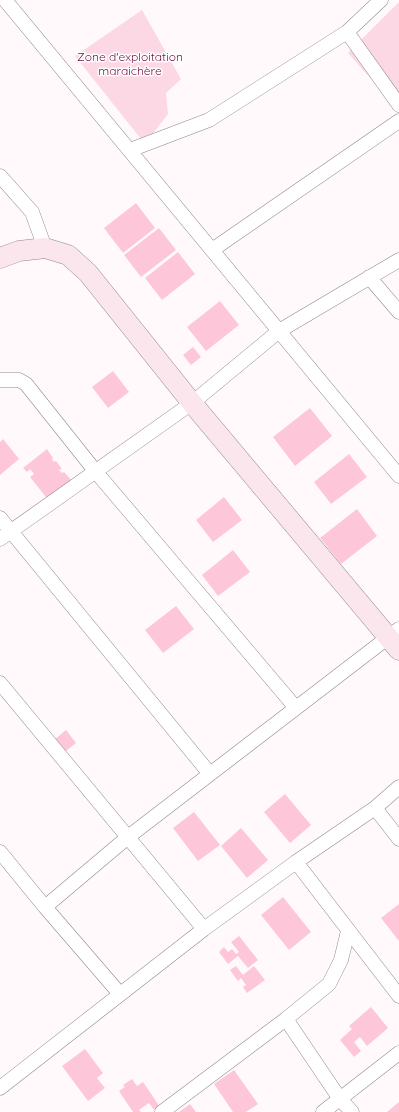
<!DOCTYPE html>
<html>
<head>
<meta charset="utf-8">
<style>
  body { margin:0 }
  canvas { display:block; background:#fff9fb }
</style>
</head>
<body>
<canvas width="399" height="1112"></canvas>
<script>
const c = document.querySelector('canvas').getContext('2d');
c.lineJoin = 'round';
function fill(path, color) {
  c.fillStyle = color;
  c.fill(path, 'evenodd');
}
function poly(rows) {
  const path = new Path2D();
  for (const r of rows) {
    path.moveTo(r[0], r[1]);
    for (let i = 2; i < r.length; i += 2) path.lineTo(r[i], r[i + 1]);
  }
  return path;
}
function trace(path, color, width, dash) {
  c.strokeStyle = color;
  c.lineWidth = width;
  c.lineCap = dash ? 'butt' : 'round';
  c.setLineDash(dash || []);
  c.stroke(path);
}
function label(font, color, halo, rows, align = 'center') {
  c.font = font + ' Quicksand,sans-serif';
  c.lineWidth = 3;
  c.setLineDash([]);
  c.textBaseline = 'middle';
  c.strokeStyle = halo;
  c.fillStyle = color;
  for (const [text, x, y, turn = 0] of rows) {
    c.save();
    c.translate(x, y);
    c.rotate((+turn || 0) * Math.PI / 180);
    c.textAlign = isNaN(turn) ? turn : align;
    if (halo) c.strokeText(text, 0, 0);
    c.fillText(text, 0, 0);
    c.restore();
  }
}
const green = poly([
  [399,2,399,110,348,53],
  [142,10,181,79,166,93,168,114,145,144,75,56]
]);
const building = poly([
  [136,203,155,228,123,253,104,228],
  [159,228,176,250,141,277,124,255],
  [178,252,195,274,162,300,145,278],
  [220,301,239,325,206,351,187,327],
  [193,347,201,357,191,365,183,355],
  [113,371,129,392,108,408,92,387],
  [310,408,332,436,295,466,273,437],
  [3,439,19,459,0,475,0,442],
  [47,449,53,458,52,459,54,462,56,461,62,469,59,470,62,473,64,472,73,482,49,501,30,477,34,474,30,469,27,472,23,468],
  [349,454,367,477,331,504,314,482],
  [224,497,242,520,213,542,196,520],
  [357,509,377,536,341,564,320,538],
  [233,550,250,572,218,596,202,575],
  [176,606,194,629,163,653,145,630],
  [66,730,76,743,57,758,48,745],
  [285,794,311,825,290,843,264,812],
  [194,812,220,845,198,861,173,828],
  [241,828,268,860,247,878,221,846],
  [283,897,311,932,289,950,261,915],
  [399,904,399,941,381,918],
  [239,936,258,960,248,968,238,956,228,964,219,952,224,947,228,952,232,949,236,954,239,952,231,942],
  [236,966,243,975,254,966,265,980,247,993,243,987,246,985,241,978,238,981,230,970],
  [371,1007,388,1028,367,1046,360,1037,354,1042,361,1051,354,1057,340,1040,352,1029,349,1026],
  [85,1049,103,1073,97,1078,105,1088,88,1101,62,1066],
  [234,1070,258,1104,246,1112,233,1112,214,1084],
  [132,1079,137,1086,143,1082,160,1107,154,1110,149,1103,139,1110,141,1112,133,1112,119,1091,125,1087,123,1085],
  [399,1102,399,1112,387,1112],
  [190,1104,196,1112,179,1112]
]);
const street = poly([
  [5,0,399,476],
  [347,32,399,105],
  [130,150,209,120,347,32,381,0],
  [0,176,32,212,45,248],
  [212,250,399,121],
  [369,277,399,312],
  [0,380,19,380,26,384,96,472,296,708],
  [0,518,210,774],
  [0,539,192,403,279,331,399,260],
  [0,683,204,929],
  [375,808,399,839],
  [0,852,45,907,120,994],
  [296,862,399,996],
  [45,907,128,837,399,629],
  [286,1019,340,1099,352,1112],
  [0,1088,204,929,296,862,375,808,399,787],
  [162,1112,286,1019,329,984,341,960,348,931],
  [323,1112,399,1053]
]);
const secondary = poly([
  [0,258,19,251,45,248,68,255,88,273,192,403,399,650]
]);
const parkNames = [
  ["Zone d'exploitation",130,57],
  ["maraichère",130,71]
];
fill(green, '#fbd8e3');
fill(building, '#fec7d9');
trace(street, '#8d8889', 15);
trace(secondary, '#8d8889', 21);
trace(street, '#fff', 14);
trace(secondary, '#fce6ed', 20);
label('12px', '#740d41', '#fff', parkNames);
</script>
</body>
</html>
